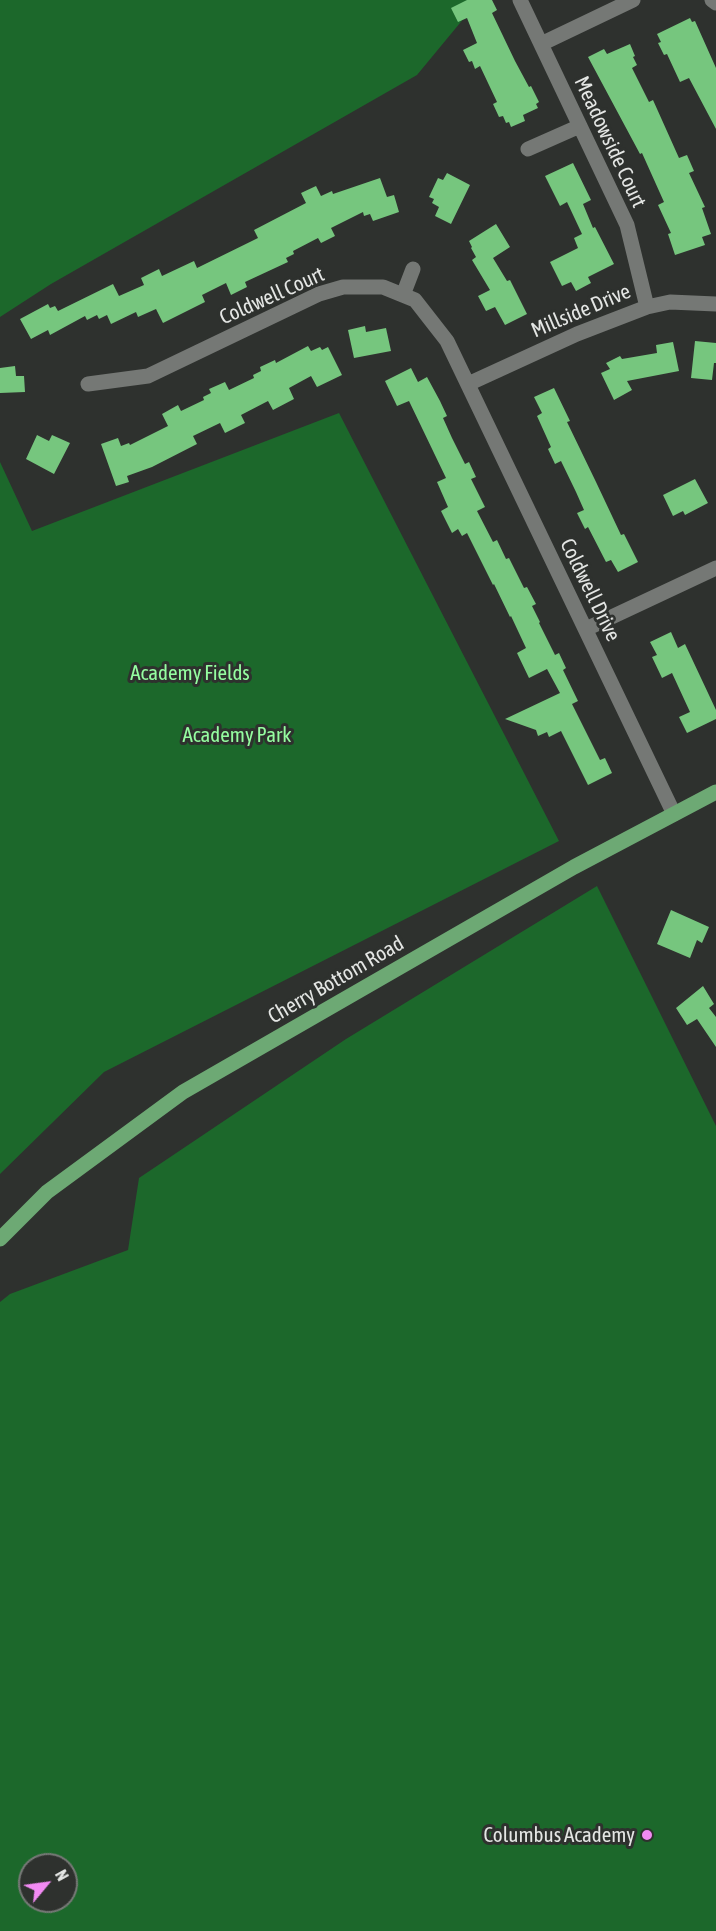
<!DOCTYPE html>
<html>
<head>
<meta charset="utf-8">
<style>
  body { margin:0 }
  #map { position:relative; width:716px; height:1931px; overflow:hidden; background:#2e312e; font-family:"Asap Condensed",sans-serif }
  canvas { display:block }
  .north { position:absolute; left:18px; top:1853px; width:60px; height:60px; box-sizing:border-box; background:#2e312e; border:2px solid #777977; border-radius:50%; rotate:61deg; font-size:16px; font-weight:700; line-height:24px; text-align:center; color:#e4e6e4 }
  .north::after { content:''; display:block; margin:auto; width:21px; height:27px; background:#f28af3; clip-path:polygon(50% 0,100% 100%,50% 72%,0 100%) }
</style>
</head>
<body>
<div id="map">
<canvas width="716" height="1931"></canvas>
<div class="north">N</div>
</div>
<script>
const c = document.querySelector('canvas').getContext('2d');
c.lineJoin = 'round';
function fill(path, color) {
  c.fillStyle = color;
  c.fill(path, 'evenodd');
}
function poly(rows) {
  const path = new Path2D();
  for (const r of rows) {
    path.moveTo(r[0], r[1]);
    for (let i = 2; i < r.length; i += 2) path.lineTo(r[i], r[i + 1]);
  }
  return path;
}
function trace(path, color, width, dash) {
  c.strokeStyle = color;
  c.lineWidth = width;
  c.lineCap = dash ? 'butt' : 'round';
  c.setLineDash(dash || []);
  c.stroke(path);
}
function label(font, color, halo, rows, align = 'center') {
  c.font = font + ' "Asap Condensed",sans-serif';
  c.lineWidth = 6;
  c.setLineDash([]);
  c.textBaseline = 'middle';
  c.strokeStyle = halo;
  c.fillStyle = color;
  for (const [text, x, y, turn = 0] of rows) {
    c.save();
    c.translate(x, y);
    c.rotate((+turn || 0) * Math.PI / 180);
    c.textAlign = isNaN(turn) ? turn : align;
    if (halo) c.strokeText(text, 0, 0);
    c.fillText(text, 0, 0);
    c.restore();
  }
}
const green = poly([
  [0,0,479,0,417,75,51,284,0,317],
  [339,413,559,841,104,1072,0,1174,0,462,32,531],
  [597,886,716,1126,716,1931,0,1931,0,1302,10,1294,128,1250,139,1178,346,1039],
  [30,1865,66,1865,66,1901,30,1901]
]);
const building = poly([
  [467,0,492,0,497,10,492,13,515,61,529,87,531,86,539,102,536,104,538,108,523,115,525,121,511,127,509,122,506,123,503,116,499,117,493,104,497,102,480,66,475,69,472,61,469,62,463,50,477,43,467,18,458,22,451,8],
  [690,18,692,22,695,21,716,68,716,129,689,78,680,82,667,54,664,55,658,43,661,42,657,34],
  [630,44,635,56,633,57,637,65,632,68,649,102,653,100,679,158,687,155,694,171,689,173,705,207,702,208,711,234,702,237,705,245,675,255,668,234,671,233,658,205,664,202,642,153,640,154,588,57,604,49,607,54],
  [573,163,591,200,583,204,593,228,595,227,614,264,588,277,591,283,576,291,571,282,562,286,550,262,578,248,574,238,582,234,567,202,560,206,545,176],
  [447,173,470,185,451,224,435,216,439,207,432,203,434,199,429,197,438,178,443,180],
  [380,178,387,197,394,195,399,212,373,221,370,214,364,216,363,212,331,228,335,236,321,243,318,238,293,251,294,254,286,258,288,262,245,282,247,287,231,295,226,283,202,295,205,302,163,323,156,309,138,317,136,312,111,324,107,315,99,319,97,315,87,320,85,316,50,335,48,330,31,339,20,319,48,304,50,308,55,306,58,311,113,284,119,296,144,285,141,278,159,269,162,276,194,261,197,268,258,238,254,230,306,203,301,193,316,186,321,196,332,191,333,194],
  [496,224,510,247,493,258,507,281,510,280,527,314,505,325,495,307,486,311,478,296,490,290,472,260,476,257,471,248,472,247,469,241],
  [365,326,366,332,386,328,391,351,354,358,348,330],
  [695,341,716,343,716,363,714,363,712,380,691,378],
  [673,342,679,371,627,381,632,390,614,400,601,373,610,369,606,363,620,356,622,359,657,353,656,345],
  [308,346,311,351,320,347,322,350,328,347,342,375,317,387,311,376,289,388,294,399,273,410,268,401,241,415,245,423,225,433,220,423,193,436,197,444,152,467,127,476,129,482,116,486,101,444,118,438,121,446,129,443,130,445,168,426,162,414,178,405,181,411,204,400,203,397,211,393,209,389,225,382,229,390,254,378,253,375,261,371,260,367,275,360,276,363],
  [15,366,16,376,24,376,25,392,0,393,0,368],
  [411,368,418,382,427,377,440,401,447,416,443,418,452,438,465,464,469,462,476,477,471,479,485,507,477,511,493,542,497,540,506,559,509,558,524,588,527,587,536,604,532,606,540,622,539,623,555,655,559,653,566,668,563,670,578,701,572,704,600,760,605,758,612,773,588,785,561,731,549,737,547,732,538,736,536,730,505,719,560,693,547,669,529,678,517,653,526,648,511,616,510,617,494,584,493,585,467,533,462,536,458,529,452,533,441,511,448,507,437,482,446,478,409,401,397,406,385,381],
  [554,388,570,421,567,422,596,482,621,535,624,534,638,562,618,572,611,560,606,562,588,527,585,529,577,513,584,510,576,492,561,461,555,464,548,449,551,447,537,416,542,413,534,397],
  [37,435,49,441,52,435,70,443,54,474,26,459],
  [695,479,708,503,685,515,683,511,673,516,663,495],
  [671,632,678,648,685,644,716,710,716,719,687,733,679,717,690,712,672,673,662,678,652,657,657,655,650,642],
  [671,910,709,927,702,943,697,940,690,958,657,944],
  [703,986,714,1004,709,1008,716,1017,716,1047,697,1019,687,1025,676,1008]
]);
const minor = poly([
  [520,0,627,225,647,307],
  [712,0,716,3],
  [541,44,633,0],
  [528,149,580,126],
  [403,295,413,269],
  [88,384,148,376,319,294,343,287,383,287,415,300,447,341,674,814],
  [468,384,577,334,647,307,670,302,716,304],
  [586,629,716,568]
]);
const major = poly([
  [0,1239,47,1192,183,1092,574,867,716,792]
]);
const markers = [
  [647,1835,6,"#f28af3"]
];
const streetNames = [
  ["Meadowside Court",610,142,65],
  ["Coldwell Court",272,296,-24],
  ["Millside Drive",581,311,-23],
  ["Coldwell Drive",590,590,64],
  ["Cherry Bottom Road",336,980,-30]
];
const parkNames = [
  ["Academy Fields",190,673],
  ["Academy Park",237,735]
];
const poiNames = [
  ["Columbus Academy",635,1835]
];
fill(green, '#1c682b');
fill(building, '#76c67e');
trace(minor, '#757875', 15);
trace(major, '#6da974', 15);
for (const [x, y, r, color] of markers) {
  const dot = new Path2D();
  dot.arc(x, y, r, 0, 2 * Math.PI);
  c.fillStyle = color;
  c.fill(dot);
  trace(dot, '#2e312e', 2);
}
label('21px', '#e4e6e4', '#2e312e', streetNames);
label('21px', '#95fda0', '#2e312e', parkNames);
label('21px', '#e4e6e4', '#2e312e', poiNames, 'right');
</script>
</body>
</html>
